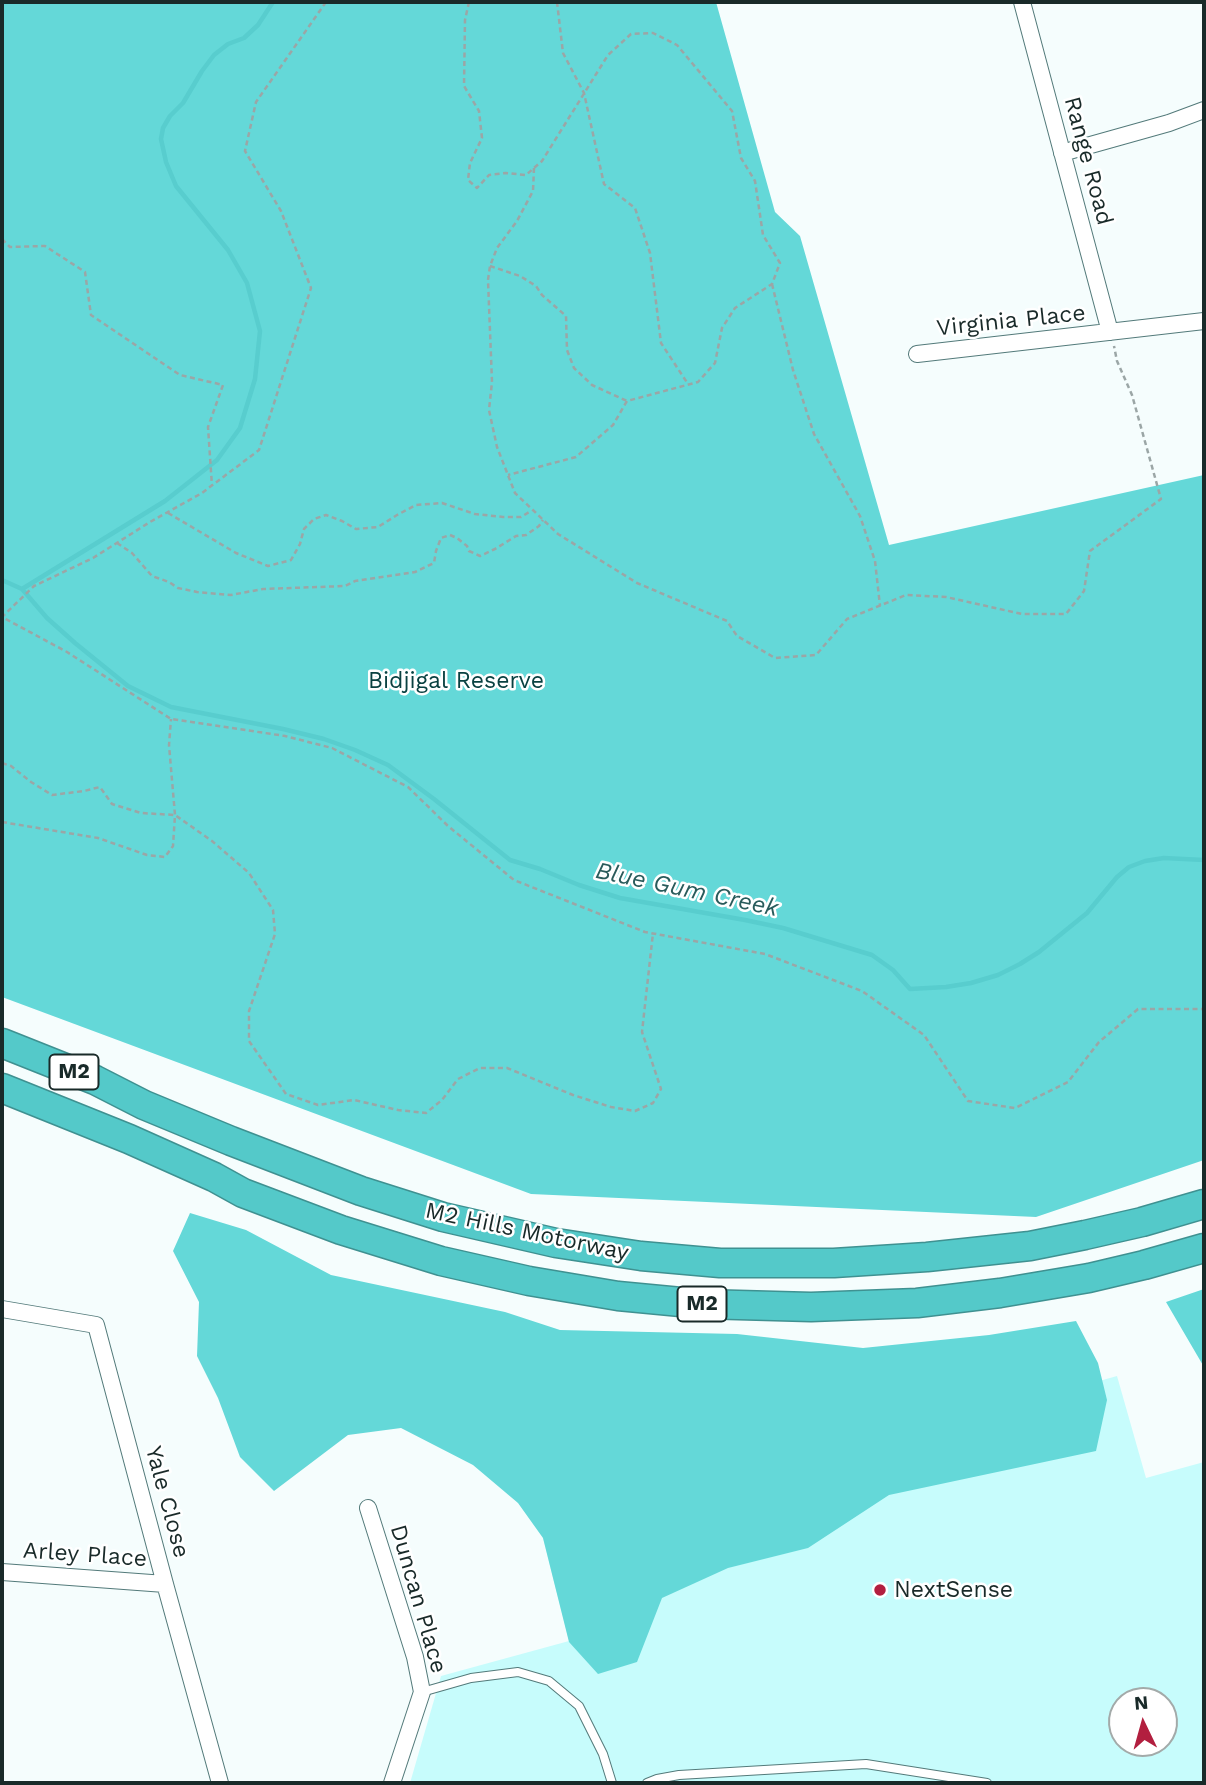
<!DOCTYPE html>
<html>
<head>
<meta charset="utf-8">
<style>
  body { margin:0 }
  #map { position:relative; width:1206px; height:1785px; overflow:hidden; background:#f5fdfd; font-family:"Work Sans",sans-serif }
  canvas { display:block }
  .frame { position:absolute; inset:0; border:4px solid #192a29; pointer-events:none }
  .north { position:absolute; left:1108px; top:1687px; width:70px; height:70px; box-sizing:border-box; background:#fff; border:2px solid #a3aaa9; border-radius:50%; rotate:355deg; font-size:19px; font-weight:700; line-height:28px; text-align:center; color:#192a29 }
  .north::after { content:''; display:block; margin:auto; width:24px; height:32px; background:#b21f3f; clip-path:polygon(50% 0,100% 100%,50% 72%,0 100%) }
</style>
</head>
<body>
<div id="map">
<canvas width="1206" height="1785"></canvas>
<div class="frame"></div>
<div class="north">N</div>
</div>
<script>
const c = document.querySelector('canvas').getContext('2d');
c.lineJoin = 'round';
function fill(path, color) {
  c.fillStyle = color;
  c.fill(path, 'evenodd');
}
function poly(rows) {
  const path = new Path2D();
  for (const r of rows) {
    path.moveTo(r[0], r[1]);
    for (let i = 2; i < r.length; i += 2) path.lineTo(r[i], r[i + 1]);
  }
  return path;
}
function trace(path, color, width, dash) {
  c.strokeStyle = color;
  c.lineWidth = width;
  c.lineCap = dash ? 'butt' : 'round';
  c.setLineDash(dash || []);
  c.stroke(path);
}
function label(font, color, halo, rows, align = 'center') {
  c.font = font + ' "Work Sans",sans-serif';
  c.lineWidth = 5;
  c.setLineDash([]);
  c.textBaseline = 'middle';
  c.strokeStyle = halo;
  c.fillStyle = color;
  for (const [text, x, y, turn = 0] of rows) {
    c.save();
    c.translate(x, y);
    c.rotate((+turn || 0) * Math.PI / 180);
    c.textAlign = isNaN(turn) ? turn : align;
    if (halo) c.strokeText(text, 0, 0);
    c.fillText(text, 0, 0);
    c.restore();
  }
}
const built = poly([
  [1117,1376,1146,1478,1204,1462,1204,1783,410,1783,441,1676,569,1641,543,1538],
  [1122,1701,1164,1701,1164,1743,1122,1743]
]);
const forest = poly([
  [2,2,716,2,775,212,800,236,889,545,1204,475,1204,1160,1036,1217,531,1194,2,997],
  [190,1213,246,1230,331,1275,505,1312,560,1330,737,1334,863,1348,989,1335,1076,1321,1098,1363,1107,1400,1096,1451,889,1495,808,1548,728,1568,662,1598,637,1662,598,1674,569,1642,543,1538,518,1503,473,1465,401,1428,348,1435,274,1491,240,1457,218,1398,197,1356,199,1302,173,1251],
  [1204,1289,1204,1367,1166,1302]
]);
const stream = poly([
  [2,580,22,589,165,501,217,460,240,428,255,379,260,331,247,283,228,250,176,186,166,162,161,139,163,128,170,116,183,103,202,71,214,55,228,44,244,38,258,25,273,2],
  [22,589,47,618,75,643,128,686,171,707,283,729,324,739,355,750,388,765,434,799,510,860,540,869,579,885,620,898,745,920,783,928,872,955,893,970,910,989,946,987,971,983,998,975,1020,964,1039,952,1087,913,1117,877,1129,867,1145,861,1164,858,1204,860]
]);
const path = poly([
  [326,2,256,102,245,151,281,211,311,288,259,450,202,493,150,522,93,558,34,586,2,617,67,652,171,719,285,736,332,748,408,787,448,826,514,880,645,932,765,954,862,991,924,1035,968,1101,1015,1108,1068,1082,1099,1042,1138,1009,1204,1009],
  [469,2,465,20,464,86,479,111,482,138,470,163,468,180,477,188,489,175,506,173,526,175,542,161,608,55,631,34,653,33,677,45,732,111,741,158,755,181,763,235,780,263,772,284,735,308,722,328,715,363,698,382,627,401,613,425,576,457,508,475],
  [557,2,563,53,584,93,604,184,635,208,650,253,661,343,688,384],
  [534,168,533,191,517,221,497,248,490,266,488,280,492,382,489,410,497,447,515,493,558,534,637,583,727,621,737,636,775,658,816,655,847,619,906,595,946,597,1022,614,1066,614,1084,591,1090,551,1161,499,1132,395,1117,361,1114,346],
  [2,239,10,247,45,246,85,272,91,315,180,375,223,385,208,427,212,486],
  [490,266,520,276,536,286,542,295,566,316,567,350,574,368,592,385,627,401],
  [772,284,793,370,814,434,860,516,875,561,880,606],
  [168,513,236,553,268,566,291,560,300,544,304,529,314,519,326,515,342,521,356,529,378,527,397,515,416,505,442,503,475,514,503,517,521,517,531,511],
  [117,543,132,553,152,576,169,582,178,588,197,592,231,595,263,589,345,586,355,581,415,572,434,563,436,551,441,538,450,535,457,538,467,546,469,551,480,556,495,549,516,536,526,535,539,526,543,520],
  [2,763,11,766,31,782,52,795,84,791,100,787,112,804,141,813,175,815,212,841,249,873,273,910,275,934,249,1011,249,1041,286,1094,318,1105,354,1100,398,1110,426,1113,442,1100,458,1079,480,1068,507,1068,573,1095,611,1107,635,1111,653,1103,661,1089,642,1032,653,933],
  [2,822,98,838,147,855,165,857,173,846,175,815,169,745,171,719]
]);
const lane = poly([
  [422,1692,471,1678,518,1672,549,1681,579,1706,603,1754,612,1783],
  [647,1783,657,1779,679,1775,866,1764,987,1783]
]);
const street = poly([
  [1022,2,1110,332],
  [1062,153,1169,123,1204,110],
  [917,354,1204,321],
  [2,1309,96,1325,165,1584,220,1783],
  [368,1508,415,1657,422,1692,392,1783],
  [2,1572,165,1584]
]);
const highway = poly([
  [2,1043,95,1080,144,1105,231,1141,361,1191,443,1217,556,1243,641,1256,720,1263,834,1263,927,1257,1030,1246,1085,1235,1142,1222,1204,1204],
  [2,1088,129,1139,214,1177,243,1193,341,1230,441,1261,529,1281,618,1296,702,1304,811,1307,917,1303,1000,1293,1089,1278,1144,1265,1204,1248]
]);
const markers = [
  [880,1590,7,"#b21f3f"]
];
const shields = [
  [74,1072,49],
  [702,1304,49]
];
const shieldNames = [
  ["M2",74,1072],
  ["M2",702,1304]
];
const streetNames = [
  ["Range Road",1088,161,75],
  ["Virginia Place",1011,321,-6],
  ["M2 Hills Motorway",527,1232,12],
  ["Yale Close",167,1502,75],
  ["Arley Place",85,1555,4],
  ["Duncan Place",418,1599,74]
];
const parkNames = [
  ["Bidjigal Reserve",456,681]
];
const poiNames = [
  ["NextSense",894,1590]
];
const waterNames = [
  ["Blue Gum Creek",687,890,12]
];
fill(built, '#c7fcfc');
fill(forest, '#64d8d8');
trace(stream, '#58cdce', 4.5);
trace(lane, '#537a7a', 10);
trace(street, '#537a7a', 18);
trace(highway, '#3f9191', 31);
trace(path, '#9ba6a6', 2.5, [5, 3.5]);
trace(lane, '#fff', 8);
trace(street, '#fff', 16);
trace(highway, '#54c9c9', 28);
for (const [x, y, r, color] of markers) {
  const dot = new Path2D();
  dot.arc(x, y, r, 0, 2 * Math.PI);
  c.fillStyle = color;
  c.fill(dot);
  trace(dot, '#fff', 2.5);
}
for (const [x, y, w] of shields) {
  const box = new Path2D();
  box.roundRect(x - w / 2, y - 17.5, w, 35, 5);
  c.fillStyle = '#fff';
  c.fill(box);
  trace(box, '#192a29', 2);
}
label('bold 21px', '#192a29', null, shieldNames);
label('23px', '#192a29', '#fff', streetNames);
label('23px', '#094141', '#fff', parkNames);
label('23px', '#192a29', '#fff', poiNames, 'left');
label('italic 24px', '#295b5b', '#fff', waterNames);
</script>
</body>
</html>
